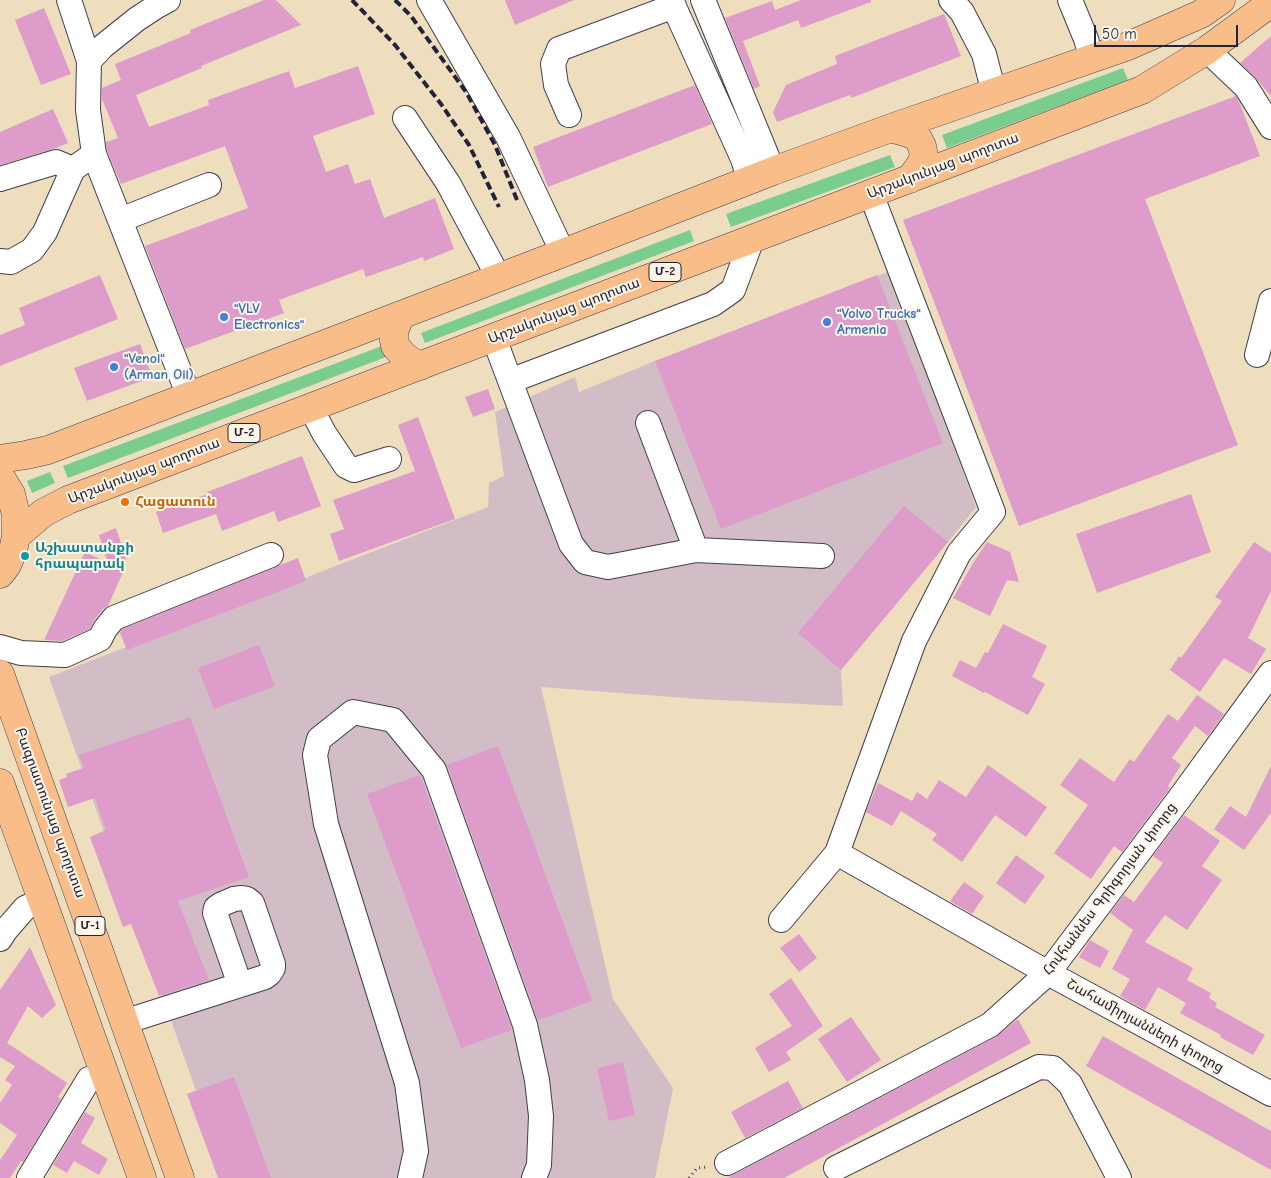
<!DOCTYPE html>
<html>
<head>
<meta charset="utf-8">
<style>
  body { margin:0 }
  #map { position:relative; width:1271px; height:1178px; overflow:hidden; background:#eedebd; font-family:"Comic Neue",sans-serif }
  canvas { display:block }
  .scale { position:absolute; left:1094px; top:25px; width:144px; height:22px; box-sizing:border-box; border:2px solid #22223b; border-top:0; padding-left:6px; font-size:15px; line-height:18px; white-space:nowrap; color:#22223b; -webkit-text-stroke:4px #fcf5e5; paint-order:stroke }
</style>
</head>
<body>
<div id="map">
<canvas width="1271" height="1178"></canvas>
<div class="scale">50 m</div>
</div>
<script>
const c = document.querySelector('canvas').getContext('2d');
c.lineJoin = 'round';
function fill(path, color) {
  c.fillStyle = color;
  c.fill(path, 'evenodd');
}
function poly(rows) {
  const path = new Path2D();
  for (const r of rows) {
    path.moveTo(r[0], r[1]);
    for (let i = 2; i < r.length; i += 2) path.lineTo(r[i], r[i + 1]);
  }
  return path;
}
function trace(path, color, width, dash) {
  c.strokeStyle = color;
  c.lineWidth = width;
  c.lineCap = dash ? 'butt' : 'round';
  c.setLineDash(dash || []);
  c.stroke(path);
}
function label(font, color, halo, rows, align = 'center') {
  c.font = font + ' "Comic Neue","Noto Sans Armenian",sans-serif';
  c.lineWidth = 4;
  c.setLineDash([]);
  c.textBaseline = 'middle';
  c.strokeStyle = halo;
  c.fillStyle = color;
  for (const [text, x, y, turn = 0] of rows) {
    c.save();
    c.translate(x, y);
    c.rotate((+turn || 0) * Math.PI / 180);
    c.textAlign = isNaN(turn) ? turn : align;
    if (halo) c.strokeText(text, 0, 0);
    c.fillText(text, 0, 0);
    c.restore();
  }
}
const industrial = poly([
  [890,271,976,507,948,542,841,670,843,706,699,699,541,687,613,999,673,1088,655,1178,227,1178,49,677,488,507,489,483,504,476,495,412,575,377,579,392,655,361]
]);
const green = poly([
  [1123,68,1128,80,947,148,942,135],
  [890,155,895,167,731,227,726,214],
  [690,230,694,241,425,343,421,333],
  [382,346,386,357,68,478,63,466],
  [50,472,55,483,32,493,27,481]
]);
const building = poly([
  [264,0,276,0,301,25,201,66,202,68,136,95,149,127,209,105,208,100,289,71,295,88,358,66,375,114,313,136,326,172,348,164,355,184,370,179,384,218,435,198,454,249,424,261,423,257,366,277,363,269,279,300,284,313,185,349,145,246,248,208,225,146,121,184,107,151,106,142,118,138,102,99,102,88,121,80,115,64,191,33,190,30],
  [505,0,574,0,515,25],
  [801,0,871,0,871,2,801,28,798,20,743,41,760,86,754,89,725,18,772,1,775,10],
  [44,8,71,74,41,85,15,20],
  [944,14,961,56,851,98,850,95,777,122,773,112,786,85,837,64,835,56],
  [1271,36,1271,96,1255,77,1240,63],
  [695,85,712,124,548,187,533,147],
  [1236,96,1240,104,1260,156,1145,199,1238,445,1019,526,903,220],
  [53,109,68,143,53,149,0,165,0,132],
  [100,275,118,319,0,366,0,335,25,325,19,308],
  [877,275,943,443,721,529,655,361],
  [140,344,152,377,87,401,74,368],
  [488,389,495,409,473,417,465,397],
  [418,417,455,519,339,561,330,534,344,529,333,500,415,471,398,425],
  [302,456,321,506,278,522,274,511,222,531,216,514,163,533,156,512,208,494,207,492],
  [1191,494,1211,552,1097,593,1076,534],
  [904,506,948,542,841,670,798,633],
  [116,528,126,559,121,569,124,570,108,606,103,609,94,620,90,629,62,641,44,640,85,552,108,563,99,535],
  [987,542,1010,552,1019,582,1007,580,990,616,953,598,972,565],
  [1254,542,1271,553,1271,591,1248,638,1266,649,1251,674,1224,658,1200,692,1170,670,1179,656,1181,658,1222,601,1215,597],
  [298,558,306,581,127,650,120,633,122,629],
  [1003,624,1047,646,1032,677,1045,684,1028,715,985,692,984,693,952,676,960,660,976,668,985,652,988,653],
  [259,645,275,686,214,709,198,668],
  [1197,695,1224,714,1208,736,1195,726,1172,758,1181,765,1168,786,1170,788,1122,852,1114,846,1091,879,1054,853,1088,805,1060,785,1080,758,1114,782,1130,759,1134,762,1168,714,1178,721],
  [190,717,249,877,178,901,209,980,159,996,131,924,123,927,90,837,106,830,95,798,68,807,59,780,67,777,66,774,84,768,79,755],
  [498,746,592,1001,538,1020,447,765],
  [988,765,1047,807,1026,837,995,815,962,862,932,840,937,834,901,811,892,826,866,812,878,783,912,801,917,792,927,799,939,780,966,797],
  [1271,766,1271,813,1244,850,1214,829,1230,806,1246,817],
  [420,775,512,1030,461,1048,367,794],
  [1184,815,1220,841,1202,866,1222,880,1187,930,1165,915,1145,942,1193,968,1187,980,1211,993,1209,998,1217,1003,1215,1007,1265,1035,1253,1055,1220,1037,1221,1035,1180,1013,1186,1003,1158,987,1145,1010,1120,996,1130,979,1112,969,1133,930,1110,913,1124,895,1134,902,1163,863,1153,856],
  [1016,855,1045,876,1025,904,996,883],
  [964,882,984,896,972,914,950,901],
  [799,934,817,958,799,972,780,948],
  [1090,940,1109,951,1100,968,1079,957],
  [30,947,56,1005,42,1018,28,1006,7,1043,67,1083,58,1097,61,1099,23,1162,21,1161,10,1178,0,1178,0,1160,17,1135,0,1123,0,1103,12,1085,5,1080,15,1066,0,1057,0,990],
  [791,978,823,1026,786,1052,791,1060,769,1072,755,1048,792,1026,769,994],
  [851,1017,881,1060,847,1082,818,1039],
  [1018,1019,1031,1043,784,1178,727,1178,996,1037],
  [1103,1036,1271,1131,1271,1170,1086,1066],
  [623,1062,635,1115,609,1121,597,1068],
  [234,1077,271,1178,218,1178,187,1094],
  [788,1081,803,1108,745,1138,731,1112],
  [85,1112,95,1118,81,1143,108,1159,99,1175,74,1161,67,1173,53,1165]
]);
const path = poly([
  [689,1178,697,1168,707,1167]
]);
const minor = poly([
  [69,0,89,61,88,110,94,154,189,396],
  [429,0,508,137,563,253],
  [671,0,743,159,750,181],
  [703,0,773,171],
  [951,0,962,12,984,54,994,93],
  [1070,0,1086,39,1092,59],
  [1207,50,1246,87,1271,127],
  [89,61,102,47,137,19,157,6,168,0],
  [569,115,556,85,553,64,559,49,674,6],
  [405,118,448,183,499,278],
  [0,179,56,162,73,169],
  [120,220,209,185],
  [0,261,11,262,32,250,45,232,73,169,94,154],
  [494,338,571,544,585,562,608,567,696,550,822,556],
  [1257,355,1271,301],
  [510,381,713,304,733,290,752,239],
  [311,408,324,433,346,466,354,470,389,459],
  [648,423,696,550],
  [0,647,21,653,65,655,100,639,105,629,114,618,271,555],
  [837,853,1048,973,1271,1094],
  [781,920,837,853,914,641,959,553,993,512,871,194],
  [0,939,5,931,25,908,42,900],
  [124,1022,265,977,269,974,273,968,273,964,252,903,247,899,242,898,234,899,220,905,216,908,215,913,240,985],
  [727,1163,990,1025,1048,973,1182,795,1271,673],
  [836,1168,1039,1067,1053,1068,1070,1084,1119,1178],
  [29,1178,89,1079,105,1075],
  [410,1178,416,1151,407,1083,326,824,315,755,319,739,353,712,393,720,434,770,525,1025,537,1080,541,1116,539,1165,534,1178]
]);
const major = poly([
  [891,128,908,133,917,137,922,146,924,156,921,164,910,179],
  [401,315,394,331,394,340,395,346,406,358,420,366],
  [0,459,26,455,48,450,563,253,773,171,891,128,1128,46,1201,14,1221,0],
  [0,476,11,494,16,515,16,536,13,551,7,565,0,574],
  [16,536,43,513,68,500,1142,90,1207,50,1271,3],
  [0,674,180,1178],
  [0,783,142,1178]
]);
const rail = poly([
  [352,0,395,45,441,104,469,145,499,207],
  [395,0,411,16,466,92,495,145,517,200]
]);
const markers = [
  [224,317,5,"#3f7fe0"],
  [827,322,5,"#3f7fe0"],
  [114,367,5,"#3f7fe0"],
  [125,502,5,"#e8710a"],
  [25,556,5,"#0f9aa8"]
];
const shields = [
  [665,272,32],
  [244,433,32],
  [90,926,30]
];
const shieldNames = [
  ["Մ-2",665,272],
  ["Մ-2",244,433],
  ["Մ-1",90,926]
];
const streetNames = [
  ["Արշակունյաց պողոտա",943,166,-21],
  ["Արշակունյաց պողոտա",564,311,-21],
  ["Արշակունյաց պողոտա",144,471,-21],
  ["Բագրատունյաց պողոտա",50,813,70],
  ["Հովհաննես Գրիգորյան փողոց",1110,889,-53],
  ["Շահամիրյանների փողոց",1145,1026,29]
];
const shopNames = [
  ["\"VLV",234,309],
  ["Electronics\"",234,325],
  ["\"Volvo Trucks\"",837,314],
  ["Armenia",837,330],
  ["\"Venol\"",124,359],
  ["(Arman Oil)",124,375]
];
const foodNames = [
  ["Հացատուն",135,502]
];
const cultureNames = [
  ["Աշխատանքի",35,548],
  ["հրապարակ",35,564]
];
fill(industrial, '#d2bdc7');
fill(green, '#7bcd8f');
fill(building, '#dd9cca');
trace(minor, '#413e4e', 26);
trace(major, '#413e4e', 29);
trace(path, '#413e4e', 3, [1, 4]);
trace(minor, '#fff', 24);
trace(major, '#f8bd89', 28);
trace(rail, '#22223b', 4, [8, 4]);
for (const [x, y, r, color] of markers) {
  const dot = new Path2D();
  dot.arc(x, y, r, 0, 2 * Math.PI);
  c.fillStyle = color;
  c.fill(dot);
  trace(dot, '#fcf5e5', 2);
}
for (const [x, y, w] of shields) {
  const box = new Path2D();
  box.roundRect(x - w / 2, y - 9.5, w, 19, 4);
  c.fillStyle = '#fcf5e5';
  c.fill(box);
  trace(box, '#22223b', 1);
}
label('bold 12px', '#22223b', null, shieldNames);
label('14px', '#22223b', '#fcf5e5', streetNames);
label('bold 14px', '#366cbe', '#fcf5e5', shopNames, 'left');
label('bold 14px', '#c56008', '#fcf5e5', foodNames, 'left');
label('bold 14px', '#0d838f', '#fcf5e5', cultureNames, 'left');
</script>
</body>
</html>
